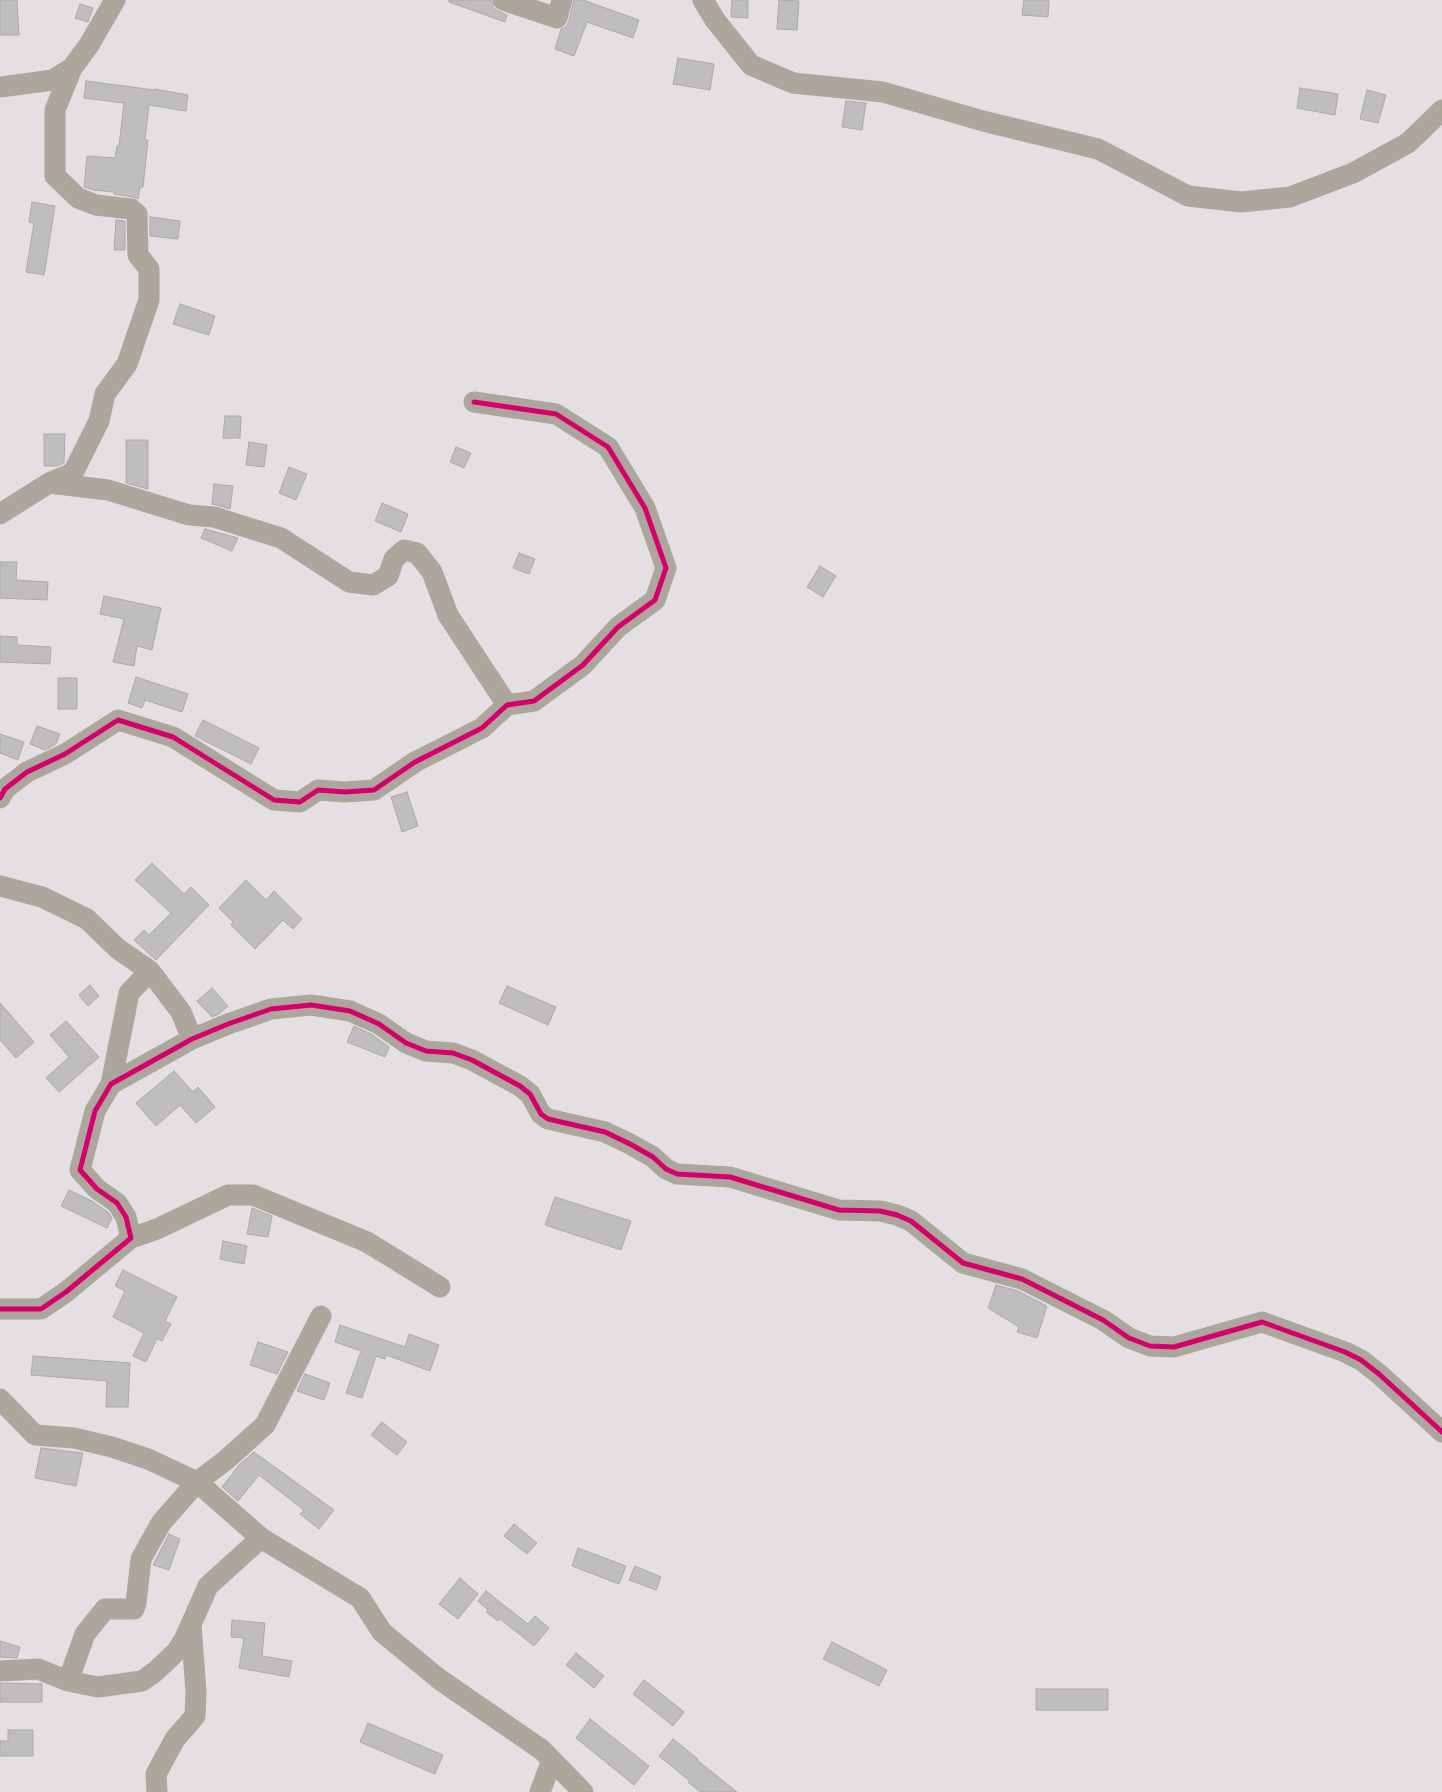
<!DOCTYPE html>
<html>
<head>
<meta charset="utf-8">
<style>
  body { margin:0 }
  canvas { display:block; background:#e3dfe3 }
</style>
</head>
<body>
<canvas width="1442" height="1792"></canvas>
<script>
const c = document.querySelector('canvas').getContext('2d');
c.lineJoin = 'round';
function fill(path, color) {
  c.fillStyle = color;
  c.fill(path, 'evenodd');
}
function poly(rows) {
  const path = new Path2D();
  for (const r of rows) {
    path.moveTo(r[0], r[1]);
    for (let i = 2; i < r.length; i += 2) path.lineTo(r[i], r[i + 1]);
  }
  return path;
}
function trace(path, color, width, dash) {
  c.strokeStyle = color;
  c.lineWidth = width;
  c.lineCap = dash ? 'butt' : 'round';
  c.setLineDash(dash || []);
  c.stroke(path);
}
const building = poly([
  [0,0,17,0,19,35,0,35,0,0],
  [449,0,491,0,494,9,507,15,505,22,449,2,449,0],
  [574,0,583,0,639,20,633,38,587,22,574,56,555,49,561,29,566,27,569,21,574,0],
  [732,0,748,0,748,18,731,17,732,0],
  [779,0,799,1,797,30,777,29,779,0],
  [1024,0,1049,0,1048,17,1022,15,1024,0],
  [80,4,93,8,88,22,75,18,80,4],
  [678,58,714,64,710,90,673,84,678,58],
  [86,81,154,90,155,89,188,95,186,111,149,105,145,140,148,140,143,187,140,187,138,199,132,197,114,194,114,192,93,190,84,187,87,156,115,158,117,146,119,146,124,103,84,98,86,81],
  [1300,88,1338,94,1335,115,1297,108,1300,88],
  [1367,90,1386,95,1378,123,1360,119,1367,90],
  [846,101,866,103,862,130,842,127,846,101],
  [32,202,55,206,44,275,26,272,34,223,29,222,32,202],
  [150,217,180,221,178,239,150,236,150,217],
  [116,220,125,221,125,250,114,250,116,220],
  [180,304,215,316,209,335,173,324,180,304],
  [225,416,241,416,240,438,223,438,225,416],
  [44,434,65,434,64,463,57,466,44,466,44,434],
  [126,440,148,440,148,489,126,483,126,440],
  [249,442,267,445,264,467,246,465,249,442],
  [456,447,471,453,464,468,450,462,456,447],
  [289,467,307,474,296,500,279,493,289,467],
  [214,484,233,486,230,509,212,504,214,484],
  [382,503,408,514,401,532,375,521,382,503],
  [205,529,238,538,232,551,201,538,205,529],
  [519,553,535,559,529,574,513,568,519,553],
  [0,562,17,562,16,580,48,582,47,600,0,598,0,562],
  [820,566,836,576,823,597,807,587,820,566],
  [104,596,161,608,152,650,137,646,134,666,113,662,124,619,100,614,104,596],
  [0,636,17,637,17,645,51,647,50,664,0,662,0,636],
  [136,677,188,694,182,712,145,700,142,708,128,703,136,677],
  [58,678,77,678,77,709,58,709,58,678],
  [203,720,259,748,251,764,195,736,203,720],
  [37,726,60,734,56,744,45,750,30,744,37,726],
  [0,734,24,742,18,760,0,753,0,734],
  [407,792,418,826,402,832,391,797,407,792],
  [152,863,184,894,191,887,209,905,156,960,134,940,144,930,149,935,171,913,135,880,152,863],
  [246,880,266,900,274,891,302,919,293,929,283,920,255,949,231,925,233,922,219,908,246,880],
  [90,985,99,996,88,1006,79,995,90,985],
  [507,986,556,1007,548,1025,499,1003,507,986],
  [212,988,228,1006,219,1014,212,1017,197,1001,212,988],
  [0,1003,34,1042,16,1058,0,1040,0,1003],
  [66,1021,99,1057,59,1092,46,1078,69,1057,50,1035,66,1021],
  [354,1026,373,1035,389,1047,385,1057,347,1042,354,1026],
  [174,1071,193,1092,198,1087,215,1107,196,1123,180,1105,156,1126,136,1103,174,1071],
  [69,1190,92,1201,108,1212,112,1218,107,1228,61,1206,69,1190],
  [555,1197,631,1221,621,1250,545,1225,555,1197],
  [252,1208,272,1216,268,1237,247,1234,252,1208],
  [223,1241,247,1246,244,1264,220,1259,223,1241],
  [123,1270,177,1297,165,1321,171,1324,162,1341,157,1339,146,1362,133,1356,144,1333,113,1317,125,1291,115,1286,123,1270],
  [996,1285,1018,1291,1047,1306,1037,1338,1017,1332,1019,1327,988,1308,996,1285],
  [340,1325,405,1347,409,1334,439,1345,430,1371,386,1355,385,1359,376,1356,362,1398,346,1393,361,1351,335,1342,340,1325],
  [258,1342,288,1352,277,1374,250,1365,258,1342],
  [33,1356,130,1363,128,1407,106,1407,107,1381,31,1375,33,1356],
  [305,1374,330,1383,324,1400,297,1391,305,1374],
  [382,1422,407,1442,397,1455,371,1435,382,1422],
  [41,1448,83,1453,76,1486,35,1478,41,1448],
  [254,1452,334,1510,319,1529,300,1514,304,1510,259,1475,238,1501,222,1487,239,1465,254,1452],
  [514,1524,537,1543,527,1554,504,1536,514,1524],
  [169,1534,180,1539,169,1570,153,1565,169,1534],
  [578,1548,626,1566,619,1584,572,1566,578,1548],
  [635,1566,661,1577,656,1590,629,1580,635,1566],
  [460,1578,478,1594,458,1619,439,1604,460,1578],
  [486,1591,528,1624,535,1616,549,1628,534,1646,500,1619,498,1621,486,1612,488,1610,478,1601,486,1591],
  [232,1620,265,1623,262,1656,292,1661,289,1677,239,1668,244,1638,231,1637,232,1620],
  [0,1641,20,1647,17,1658,0,1657,0,1641],
  [832,1642,887,1670,879,1686,823,1659,832,1642],
  [576,1653,604,1676,594,1688,566,1665,576,1653],
  [644,1680,684,1712,673,1726,633,1694,644,1680],
  [0,1683,42,1684,42,1702,0,1702,0,1683],
  [1036,1689,1108,1689,1108,1710,1036,1710,1036,1689],
  [590,1719,649,1766,634,1785,576,1738,590,1719],
  [368,1723,443,1755,435,1774,360,1742,368,1723],
  [8,1730,33,1730,33,1756,0,1756,0,1741,8,1741,8,1730],
  [673,1739,698,1759,697,1760,737,1792,700,1792,688,1782,690,1781,659,1756,673,1739]
]);
const minor = poly([
  [503,0,557,18,562,0],
  [703,0,715,20,751,65,793,83,883,92,983,121,1098,149,1188,196,1241,202,1290,197,1353,173,1408,143,1442,110],
  [0,87,53,80,72,68,89,45,115,0],
  [49,483,108,490,189,515,214,517,281,538,349,582,373,585,388,576,394,559,404,550,417,553,432,572,448,615,507,705],
  [0,514,49,483,73,473,99,421,105,394,127,364,149,300,149,269,138,255,137,214,131,209,96,205,78,198,55,176,55,110,72,68],
  [0,798,5,789,27,772,65,754,118,720,173,737,274,800,300,802,318,790,345,792,374,790,415,762,482,728,507,705,534,701,583,665,618,627,655,600,666,568,645,508,608,447,556,414,474,402],
  [0,886,42,897,87,919,118,949,150,971,181,1012,192,1039],
  [111,1084,129,993,150,971],
  [131,1238,157,1229,228,1195,253,1195,367,1242,440,1287],
  [0,1309,41,1309,66,1292,131,1238,126,1217,117,1203,97,1189,80,1170,95,1111,111,1084,192,1039,228,1024,271,1009,311,1005,350,1011,379,1024,406,1043,426,1051,453,1053,472,1060,520,1086,530,1094,541,1114,548,1119,605,1132,630,1144,653,1157,666,1169,677,1174,730,1177,839,1210,880,1211,897,1215,911,1221,963,1263,1022,1279,1103,1320,1129,1338,1150,1346,1174,1347,1262,1322,1345,1352,1361,1360,1379,1374,1442,1432],
  [0,1399,35,1435,74,1438,112,1447,148,1459,197,1482,261,1538,360,1598,382,1632,439,1679,542,1750,583,1792],
  [0,1671,38,1669,68,1681,98,1687,142,1681,156,1671,177,1651,185,1638,208,1586,261,1538],
  [68,1681,85,1634,105,1609,134,1609,136,1603,141,1559,161,1523,197,1482,226,1460,265,1425,321,1316],
  [157,1792,156,1774,175,1739,195,1716,196,1692,191,1624],
  [540,1792,552,1760]
]);
const cycleway = poly([
  [0,798,5,789,27,772,65,754,118,720,173,737,274,800,300,802,318,790,345,792,374,790,415,762,482,728,507,705,534,701,583,665,618,627,655,600,666,568,645,508,608,447,556,414,474,402],
  [0,1309,41,1309,66,1292,131,1238,126,1217,117,1203,97,1189,80,1170,95,1111,111,1084,192,1039,228,1024,271,1009,311,1005,350,1011,379,1024,406,1043,426,1051,453,1053,472,1060,520,1086,530,1094,541,1114,548,1119,605,1132,630,1144,653,1157,666,1169,677,1174,730,1177,839,1210,880,1211,897,1215,911,1221,963,1263,1022,1279,1103,1320,1129,1338,1150,1346,1174,1347,1262,1322,1345,1352,1361,1360,1379,1374,1442,1432]
]);
fill(building, '#c0bdc0');
trace(building, '#aca9ac', 1);
trace(minor, '#aca69c', 21);
trace(cycleway, '#d6006c', 5);
</script>
</body>
</html>
